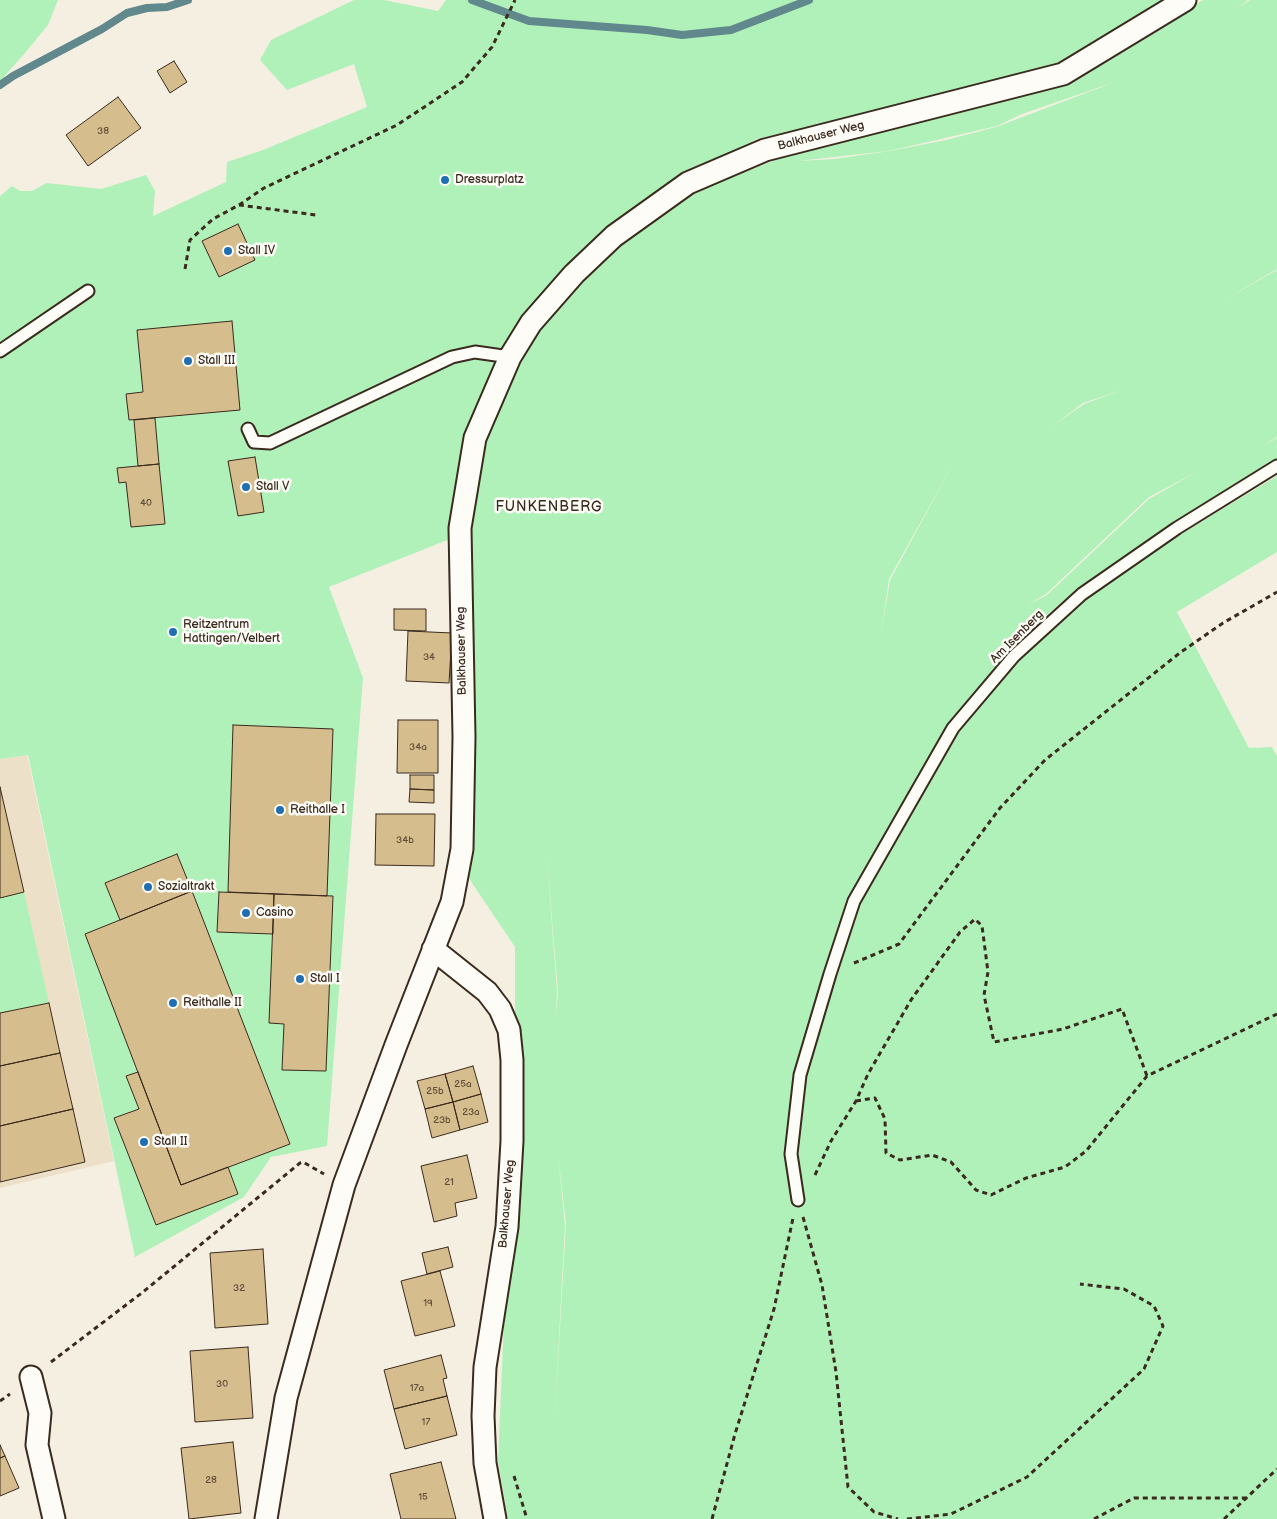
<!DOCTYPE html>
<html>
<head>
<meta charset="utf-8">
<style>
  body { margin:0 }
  canvas { display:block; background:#f5efe2 }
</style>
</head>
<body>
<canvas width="1277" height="1519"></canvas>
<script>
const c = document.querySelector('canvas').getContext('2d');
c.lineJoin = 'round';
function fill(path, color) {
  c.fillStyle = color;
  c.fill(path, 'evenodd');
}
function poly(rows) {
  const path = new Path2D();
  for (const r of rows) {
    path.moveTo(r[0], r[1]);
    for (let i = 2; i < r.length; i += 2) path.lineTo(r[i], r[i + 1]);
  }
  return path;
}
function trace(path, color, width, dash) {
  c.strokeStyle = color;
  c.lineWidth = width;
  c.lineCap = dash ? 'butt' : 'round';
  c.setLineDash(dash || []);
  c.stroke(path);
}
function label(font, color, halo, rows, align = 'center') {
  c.font = font + ' "Balsamiq Sans",sans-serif';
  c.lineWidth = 5;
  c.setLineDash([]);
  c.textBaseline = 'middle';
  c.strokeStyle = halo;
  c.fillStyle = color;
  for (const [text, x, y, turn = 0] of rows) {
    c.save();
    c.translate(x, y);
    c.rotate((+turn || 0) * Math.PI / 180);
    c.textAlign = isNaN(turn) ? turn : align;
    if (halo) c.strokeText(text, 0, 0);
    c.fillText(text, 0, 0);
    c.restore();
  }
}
const built = poly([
  [27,755,114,1161,0,1188,0,759]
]);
const green = poly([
  [0,0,58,0,48,25,25,53,0,81],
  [354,0,384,0,438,11,446,0,1166,0,1059,65,819,125,815,120,818,125,757,139,704,166,608,229,512,332,486,383,463,439,450,539,329,587,363,678,327,1146,271,1157,244,1197,135,1257,28,755,0,759,0,196,12,186,20,191,32,191,47,183,101,189,146,175,155,191,153,216,226,182,227,162,263,150,367,107,354,64,287,90,260,60,271,40],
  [1203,0,1248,0,1238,8,1250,0,1277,0,1277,269,1224,300,1277,270,1277,437,1261,447,1277,438,1277,460,1078,589,1026,632,998,668,1004,680,1004,678,1021,658,1085,598,1181,534,1277,476,1277,552,1177,612,1249,748,1272,747,1277,756,1277,1519,508,1519,498,1461,515,1062,515,947,464,871,470,530,485,440,529,346,564,298,619,243,692,192,778,159,1065,83],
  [1115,82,996,127,946,140,890,151,834,159,798,161,889,151,997,126,1022,114],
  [1122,390,1084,404,1051,427,1041,445,1051,427,1083,403],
  [953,464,890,580,881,635,889,579],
  [1198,471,1149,499,1047,595,1027,605,1046,594,1149,497],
  [546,848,558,991,556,1016,557,990],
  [558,1155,566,1224,554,1428,565,1226],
  [24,892,49,1003,0,1013,0,898]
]);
const stream = poly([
  [472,0,529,21,647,30,682,35,731,30,809,0],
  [0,85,13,76,102,29,127,13,147,8,167,7,188,0]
]);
const building = poly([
  [174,61,187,82,170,93,157,71,174,61],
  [118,97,141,128,88,166,66,135,118,97],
  [238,224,255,260,219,277,202,241,238,224],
  [232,321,240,410,129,420,126,394,143,392,137,330,232,321],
  [155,418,159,464,138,466,134,420,155,418],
  [255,457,264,512,238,516,228,461,255,457],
  [159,464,165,524,131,527,126,482,119,483,117,468,159,464],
  [394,609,426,609,426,631,394,630,394,609],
  [408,631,452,633,449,683,406,681,408,631],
  [398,720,438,720,438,773,397,773,398,720],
  [233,725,333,729,327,896,228,892,233,725],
  [410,775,434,775,434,790,410,789,410,775],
  [0,787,24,892,0,898,0,787],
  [410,789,434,790,434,803,409,802,410,789],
  [376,814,435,814,434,866,375,865,376,814],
  [177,854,192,891,120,920,105,883,177,854],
  [192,891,290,1144,181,1185,85,934,192,891],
  [219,892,274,894,273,934,217,932,219,892],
  [274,894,333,896,326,1071,282,1070,284,1024,269,1023,274,894],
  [49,1003,60,1053,0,1066,0,1013,49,1003],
  [60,1053,73,1109,0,1126,0,1066,60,1053],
  [473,1066,481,1094,453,1102,445,1074,473,1066],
  [138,1072,181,1185,228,1167,238,1194,156,1225,114,1118,139,1109,126,1076,138,1072],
  [445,1074,453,1102,425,1109,417,1081,445,1074],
  [481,1094,488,1122,460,1130,453,1102,481,1094],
  [453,1102,460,1130,432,1138,425,1109,453,1102],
  [73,1109,85,1162,0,1182,0,1126,73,1109],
  [467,1155,477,1198,455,1203,457,1216,434,1222,421,1166,467,1155],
  [448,1247,453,1267,427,1274,422,1253,448,1247],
  [263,1249,268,1324,215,1328,210,1253,263,1249],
  [440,1271,455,1326,415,1336,401,1281,440,1271],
  [248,1347,253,1418,195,1422,190,1351,248,1347],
  [441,1355,447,1378,443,1379,447,1396,394,1409,384,1370,441,1355],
  [447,1396,457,1435,405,1449,394,1409,447,1396],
  [233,1442,241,1513,189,1519,181,1448,233,1442],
  [0,1445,5,1456,0,1458,0,1445],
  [5,1456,19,1488,0,1496,0,1458,5,1456],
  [441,1462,456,1519,401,1519,390,1474,441,1462]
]);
const path = poly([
  [239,205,264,188,397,125,462,82,492,47,515,0],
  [185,269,190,240,213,219,239,205,316,215],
  [854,963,899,944,1000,808,1045,760,1181,652,1223,623,1277,592],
  [856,1101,875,1098,885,1119,886,1153,900,1160,932,1155,951,1162,976,1190,991,1195,1026,1178,1065,1167,1086,1151,1147,1076,1277,1014],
  [815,1175,831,1141,856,1101,868,1074,911,1000,960,932,975,919,982,926,988,972,984,995,994,1042,1063,1029,1122,1009,1147,1076],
  [803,1217,822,1285,836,1372,848,1487,874,1512,898,1519],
  [51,1362,143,1292,300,1163,303,1162,324,1174],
  [0,1401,10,1394],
  [514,1476,527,1519],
  [712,1519,735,1434,774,1309,793,1218],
  [907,1519,951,1514,1027,1477,1144,1369,1163,1326,1154,1306,1124,1289,1080,1284],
  [1094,1519,1134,1498,1247,1498],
  [1224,1519,1277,1469]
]);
const lane = poly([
  [0,351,88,291],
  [248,429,254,442,270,443,452,357,475,352,510,357],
  [798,1200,791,1154,800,1075,830,974,854,901,953,728,1014,656,1082,594,1177,528,1277,466]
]);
const street = poly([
  [433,949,487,992,500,1009,509,1030,512,1060,512,1141,507,1227,485,1367,483,1416,485,1463,495,1519],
  [31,1377,40,1413,37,1445,54,1519],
  [266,1519,286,1398,344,1185,396,1045,452,902,462,849,464,737,460,528,475,438,510,357,531,323,574,274,614,236,688,183,765,150,1063,74,1185,0]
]);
const markers = [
  [445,180,5,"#1f6fb2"],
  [228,251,5,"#1f6fb2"],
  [188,361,5,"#1f6fb2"],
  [246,487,5,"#1f6fb2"],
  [173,632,5,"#1f6fb2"],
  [280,810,5,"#1f6fb2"],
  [148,887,5,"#1f6fb2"],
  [246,913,5,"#1f6fb2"],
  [300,979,5,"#1f6fb2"],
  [173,1003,5,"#1f6fb2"],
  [144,1142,5,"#1f6fb2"]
];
const numberNames = [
  ["38",103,131],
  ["40",146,503],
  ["34",429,657],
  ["34a",418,747],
  ["34b",405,840],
  ["25a",463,1084],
  ["25b",435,1091],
  ["23a",471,1112],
  ["23b",442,1120],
  ["21",449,1182],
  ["32",239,1288],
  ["19",428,1303],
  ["30",222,1384],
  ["17a",417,1388],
  ["17",426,1422],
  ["28",211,1480],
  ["15",423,1497]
];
const streetNames = [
  ["Balkhauser Weg",821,136,-14],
  ["Am Isenberg",1017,637,-45],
  ["Balkhauser Weg",462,651,-91],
  ["Balkhauser Weg",507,1204,-85]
];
const poiNames = [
  ["Dressurplatz",455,180],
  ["Stall IV",238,251],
  ["Stall III",198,361],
  ["Stall V",256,487],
  ["Reitzentrum",183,625],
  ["Hattingen/Velbert",183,639],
  ["Reithalle I",290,810],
  ["Sozialtrakt",158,887],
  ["Casino",256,913],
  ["Stall I",310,979],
  ["Reithalle II",183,1003],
  ["Stall II",154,1142]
];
const neighbourhoodNames = [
  ["FUNKENBERG",549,507]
];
fill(built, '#ece0c8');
fill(green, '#b0f1b9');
trace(stream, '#61898d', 8);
fill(building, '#d6bd8d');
trace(building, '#3b2a1e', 1);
trace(lane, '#3b2a1e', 15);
trace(street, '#3b2a1e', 25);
trace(path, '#3b2a1e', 3, [5, 4]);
trace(lane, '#fdfcf7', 11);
trace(street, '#fdfcf7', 21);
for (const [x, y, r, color] of markers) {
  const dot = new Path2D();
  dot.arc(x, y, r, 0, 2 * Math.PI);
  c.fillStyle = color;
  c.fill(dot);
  trace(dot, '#fdfcf7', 2);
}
label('10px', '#624f3a', null, numberNames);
label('12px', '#3b2a1e', '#fdfcf7', streetNames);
label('12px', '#3b2a1e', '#fdfcf7', poiNames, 'left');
c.letterSpacing = '1px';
label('14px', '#3b2a1e', '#fdfcf7', neighbourhoodNames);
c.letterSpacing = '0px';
</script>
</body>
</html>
